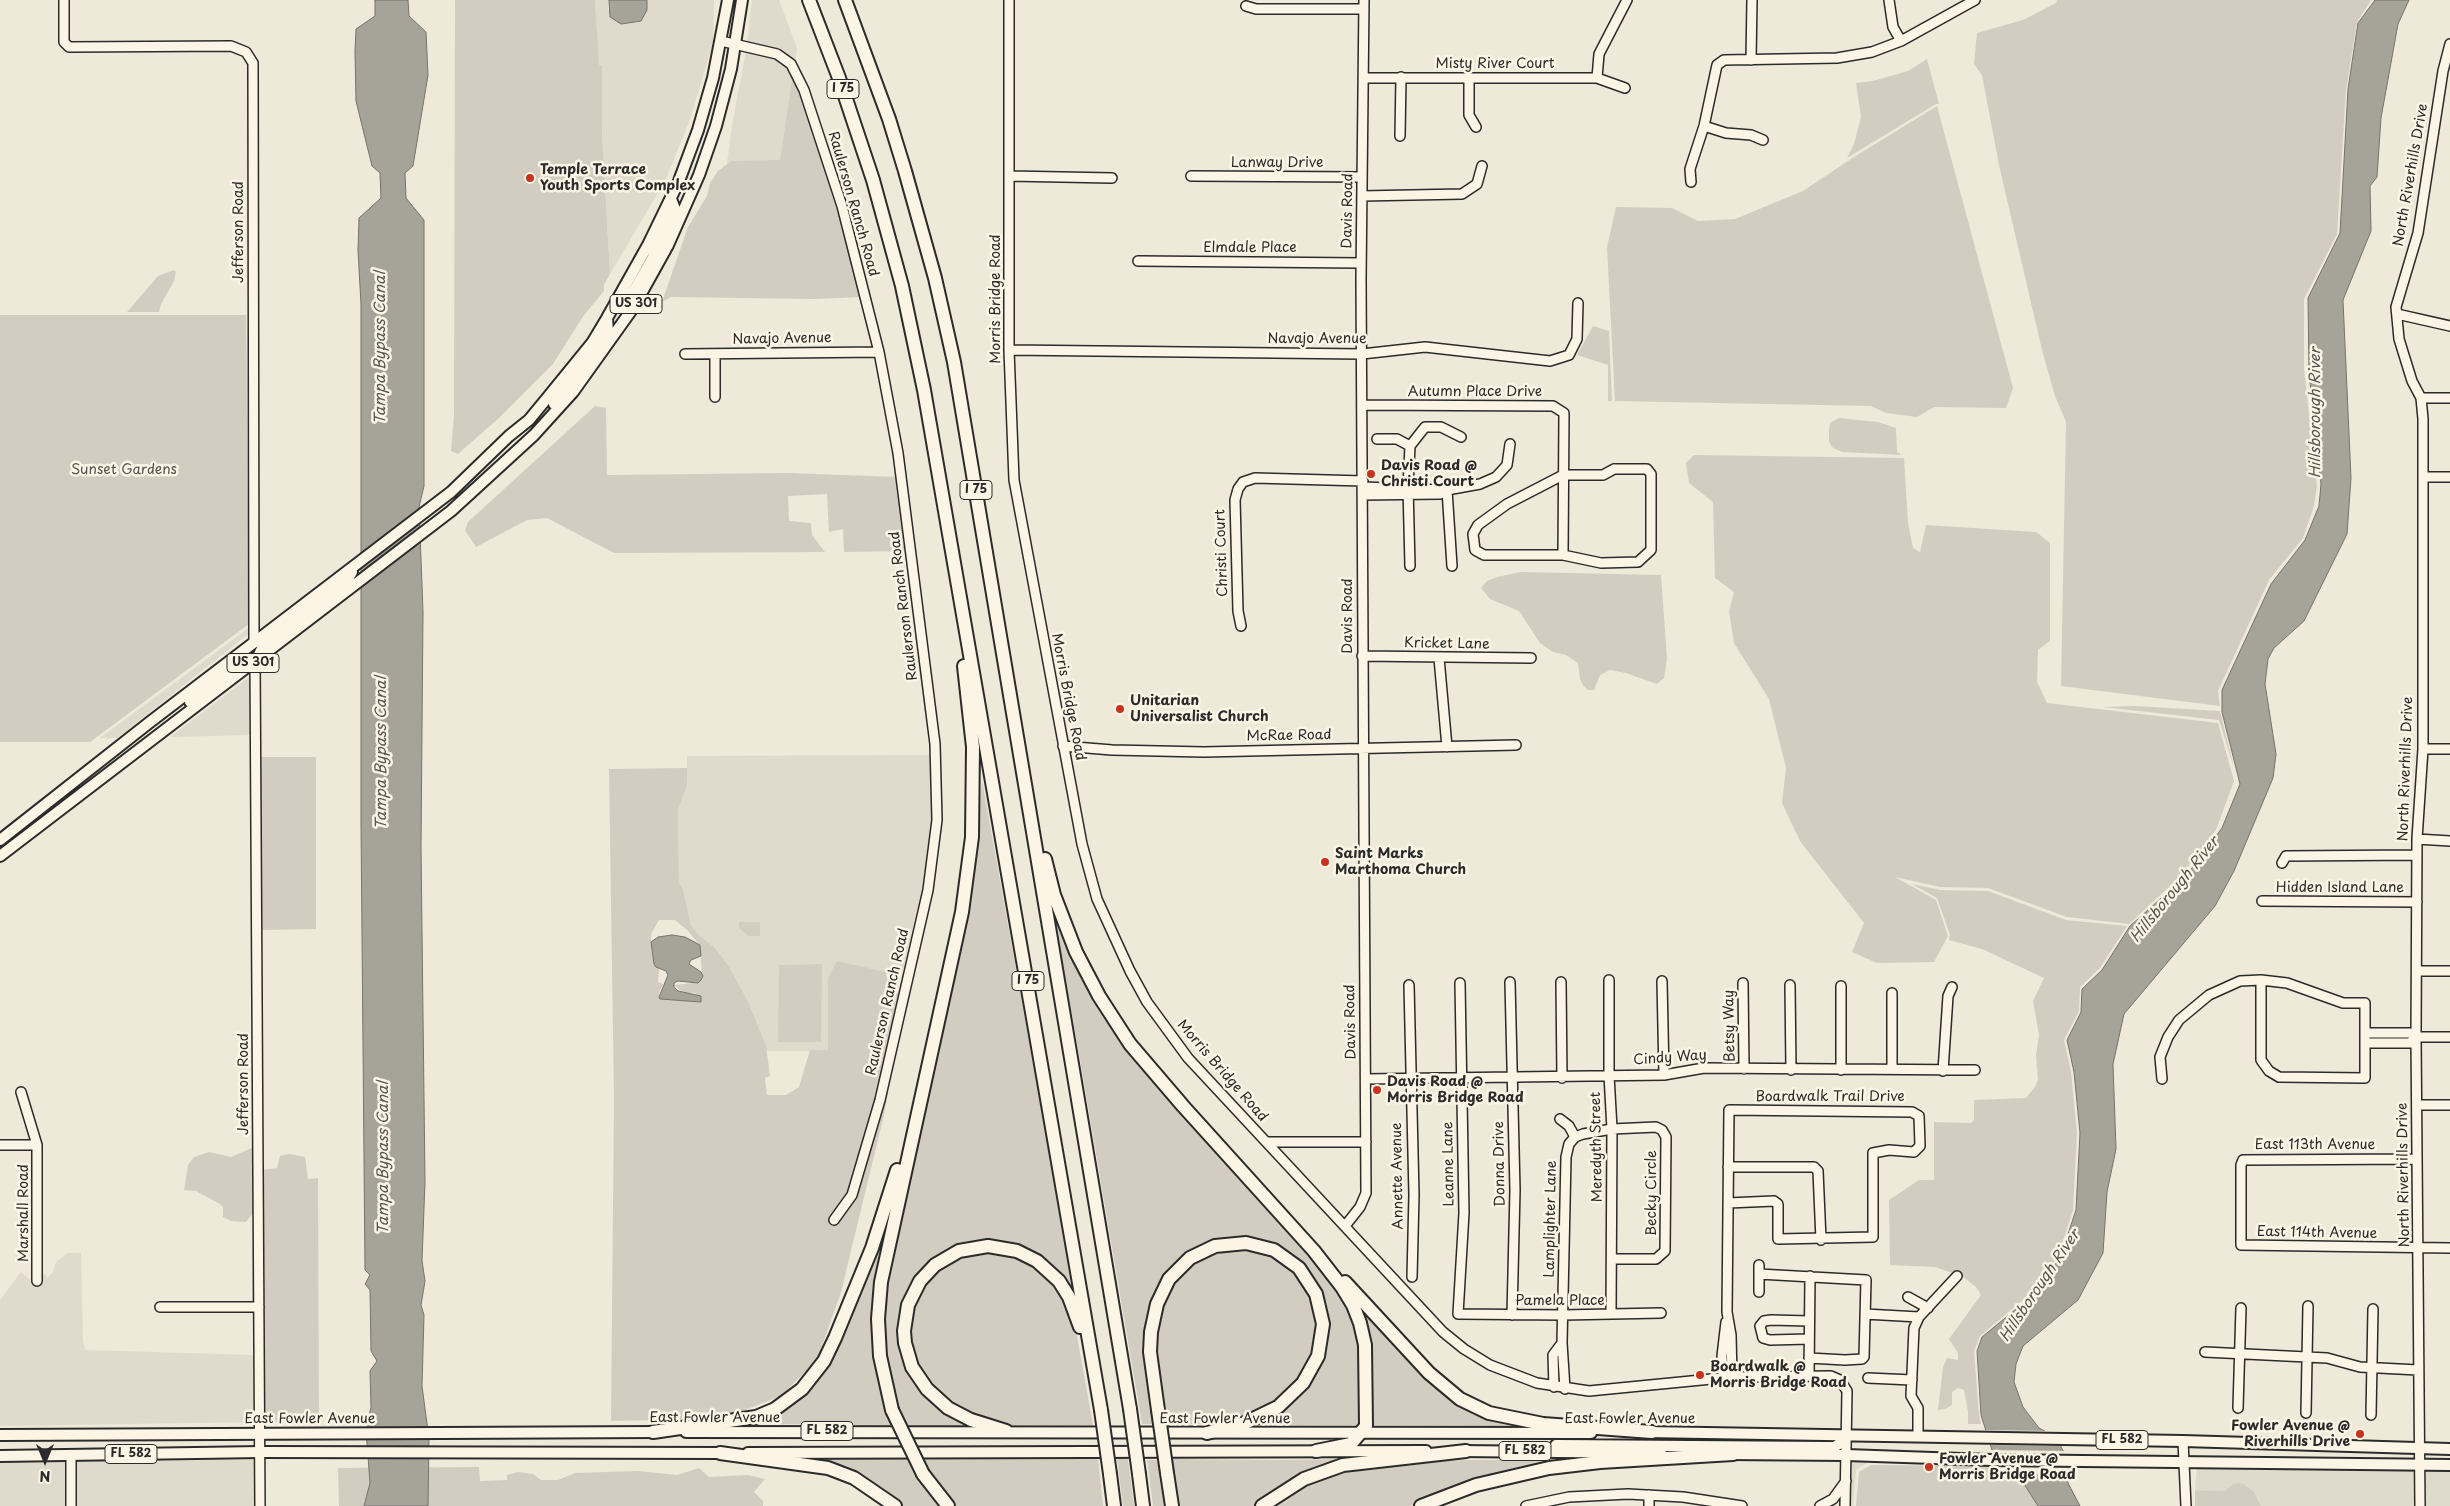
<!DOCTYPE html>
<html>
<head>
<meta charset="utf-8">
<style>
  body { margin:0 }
  #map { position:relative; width:2450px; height:1506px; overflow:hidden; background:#efe9da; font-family:"Playpen Sans",sans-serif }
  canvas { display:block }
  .north { position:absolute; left:20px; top:1436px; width:50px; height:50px; -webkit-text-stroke:4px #fcf5e5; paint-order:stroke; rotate:180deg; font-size:14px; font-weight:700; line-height:20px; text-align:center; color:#2b2b2b }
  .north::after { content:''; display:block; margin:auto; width:18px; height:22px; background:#2b2b2b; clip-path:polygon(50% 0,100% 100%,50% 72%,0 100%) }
</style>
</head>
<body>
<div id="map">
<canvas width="2450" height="1506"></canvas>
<div class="north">N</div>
</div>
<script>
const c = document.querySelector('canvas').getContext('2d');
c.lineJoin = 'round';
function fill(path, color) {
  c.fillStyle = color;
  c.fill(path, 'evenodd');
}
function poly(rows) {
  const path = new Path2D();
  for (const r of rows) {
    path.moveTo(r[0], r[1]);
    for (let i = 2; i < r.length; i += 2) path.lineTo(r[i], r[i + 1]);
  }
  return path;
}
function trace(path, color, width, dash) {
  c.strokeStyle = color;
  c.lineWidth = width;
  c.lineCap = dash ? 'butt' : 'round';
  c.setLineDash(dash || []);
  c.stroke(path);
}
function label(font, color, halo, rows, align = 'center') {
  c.font = font + ' "Playpen Sans",sans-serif';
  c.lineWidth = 5;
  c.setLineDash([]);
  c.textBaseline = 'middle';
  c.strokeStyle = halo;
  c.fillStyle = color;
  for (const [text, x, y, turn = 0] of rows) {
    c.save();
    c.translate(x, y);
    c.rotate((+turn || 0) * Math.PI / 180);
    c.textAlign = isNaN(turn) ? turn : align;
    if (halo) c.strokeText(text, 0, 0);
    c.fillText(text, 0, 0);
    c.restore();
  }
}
const built = poly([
  [595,0,609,0,608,10,647,10,647,0,714,0,713,42,690,120,665,181,610,274],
  [752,0,779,0,797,48,795,63,747,44],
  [746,50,776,57,784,61,793,73,780,161,731,161,727,164,732,125],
  [250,627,251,632,117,738,100,738],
  [253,674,253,735,170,737],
  [933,755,935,819,924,896,917,909,903,970,886,972,853,965,828,978,828,1051,766,1051,766,1045,748,1001,728,965,715,948,698,934,691,925,683,889,679,882,678,809,687,786,687,756],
  [68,1253,81,1253,83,1342,86,1350,254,1355,257,1422,0,1426,0,1300,21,1272,30,1280,34,1277,34,1284,40,1285,40,1275,45,1274,47,1278,53,1272,56,1262],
  [258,1458,257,1506,74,1506,74,1459],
  [0,1459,68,1459,68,1506,0,1506],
  [1849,1460,1884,1462,1869,1462,1856,1470,1853,1506,1848,1506],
  [2197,1466,2416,1469,2417,1506,2261,1506,2254,1492,2233,1484,2225,1491,2195,1490],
  [2422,1469,2450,1469,2450,1506,2423,1506]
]);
const green = poly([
  [455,0,595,0,599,65,602,66,602,132,610,274,604,285,604,291,584,315,553,364,500,417,458,454,451,451,454,415],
  [2057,0,2371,0,2357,22,2346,90,2337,234,2304,299,2304,369,2317,486,2314,506,2303,538,2269,580,2218,691,2220,706,2061,686,2066,422,2055,396,2042,350,1999,165,1982,75,1974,64,1977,33,2023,20,2056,3],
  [1927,59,1939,104,1936,104,1847,158,1854,144,1861,117,1856,83,1873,81,1908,71],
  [793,73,839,207,862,297,815,299,671,297,662,302,688,227,707,196,710,183,718,171,731,161,780,160],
  [1937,106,2013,388,2006,408,1934,407,1917,417,1886,413,1871,406,1615,401,1607,247,1616,207,1672,208,1698,221,1735,219,1803,191,1854,157],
  [174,270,176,272,174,281,161,304,159,312,127,312,158,276],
  [0,315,246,315,249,624,90,742,0,742],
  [1593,326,1609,331,1612,401,1608,401,1608,365,1577,355],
  [595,406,606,408,607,475,788,473,899,477,909,551,844,552,843,529,829,532,827,494,788,496,789,521,811,523,812,535,825,552,614,553,547,518,527,520,476,547,465,530,468,522],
  [1839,418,1878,422,1896,428,1897,452,1902,455,1842,452,1833,448,1829,442,1829,429,1830,423],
  [1694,455,1904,458,1908,523,1913,548,1920,552,1926,525,2036,532,2050,543,2050,641,2038,650,2037,682,2047,703,2218,723,2234,781,2216,830,2181,876,2129,924,2067,917,1988,888,1940,887,1895,877,1936,900,1948,936,1934,962,1877,963,1852,952,1864,923,1800,841,1782,803,1786,768,1769,699,1734,643,1729,611,1734,592,1715,578,1713,502,1689,483,1686,463],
  [1521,572,1661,575,1667,659,1664,678,1657,684,1626,673,1610,670,1600,675,1594,690,1588,690,1583,685,1580,679,1578,663,1566,655,1553,652,1540,643,1519,611,1490,599,1481,588,1487,581,1497,577],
  [2135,706,2220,711,2234,768,2219,720,2103,707],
  [260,757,316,757,316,929,260,930],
  [687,768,687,786,678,809,679,882,683,889,691,925,698,934,715,948,728,965,748,1001,766,1045,770,1076,765,1078,767,1095,786,1095,799,1087,810,1050,828,1050,828,978,837,961,886,972,888,985,900,994,877,1099,849,1194,830,1221,835,1225,854,1197,901,1021,884,1115,841,1292,817,1360,781,1396,737,1413,699,1419,611,1421,614,1099,609,769],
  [659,920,675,920,687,930,700,945,702,976,694,983,674,985,684,993,695,993,701,1002,660,999,659,993,663,984,658,982,659,968,654,964,651,946,651,934],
  [982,780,1075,1297,1034,1256,964,1247,909,1295,908,1365,971,1422,967,1426,904,1425,894,1401,882,1331,885,1287,974,879],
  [1912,884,1940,890,1988,891,2066,920,2127,926,2100,968,2080,987,2079,1011,2064,1040,2071,1072,2077,1133,2073,1210,2058,1257,2030,1294,1980,1336,1974,1351,1979,1415,1981,1424,1968,1424,1968,1411,1964,1390,1958,1388,1952,1392,1952,1405,1945,1409,1938,1410,1943,1367,1947,1358,1958,1360,1958,1353,1949,1339,1981,1295,1976,1287,1957,1272,1955,1274,1935,1267,1890,1265,1889,1200,1919,1180,1934,1180,1934,1122,1971,1123,1974,1120,1974,1100,2026,1098,2035,1087,2038,1079,2036,1055,2039,1035,2033,1001,2044,978,1982,949,1949,940,1950,935,1937,898],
  [1051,902,1089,988,1343,1293,1360,1331,1362,1425,1256,1425,1256,1422,1309,1380,1322,1302,1273,1247,1194,1252,1152,1312,1156,1424,1142,1424,1078,1048],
  [739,922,760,922,760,936,749,936,739,928],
  [822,964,821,1042,778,1042,779,965],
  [252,1148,252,1170,255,1170,256,1304,252,1304,252,1300,253,1213,246,1222,231,1221,223,1217,223,1207,220,1204,196,1191,184,1190,188,1165,194,1157,209,1152,231,1157],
  [289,1154,305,1157,308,1179,318,1178,319,1422,264,1422,262,1170,277,1168,280,1156],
  [886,1215,874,1282,871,1320,876,1374,891,1425,747,1424,812,1382],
  [1217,1249,1260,1249,1291,1265,1317,1304,1318,1346,1288,1396,1232,1423,1165,1425,1154,1347,1162,1300,1185,1266],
  [1001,1250,1041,1268,1072,1308,1093,1425,1004,1425,970,1417,927,1386,907,1342,913,1297,950,1258],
  [1356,1298,1438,1386,1515,1426,1372,1425],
  [813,1459,908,1459,939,1506,899,1506],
  [920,1459,1098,1459,1103,1506,954,1506,936,1484],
  [1117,1459,1128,1459,1134,1506,1123,1506],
  [1170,1459,1275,1460,1343,1459,1258,1506,1176,1506],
  [1147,1460,1162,1460,1167,1506,1153,1506],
  [1468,1460,1558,1460,1558,1463,1516,1469,1493,1475,1410,1506,1270,1506,1319,1476,1382,1462],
  [1871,1465,1997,1466,2019,1476,2038,1506,1856,1506,1859,1472],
  [479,1467,480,1481,507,1480,507,1475,518,1472,533,1474,541,1480,558,1480,575,1473,638,1471,677,1475,699,1468,709,1477,748,1475,765,1479,754,1492,763,1501,763,1506,339,1506,338,1468],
  [2242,1483,2254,1492,2261,1506,2195,1506,2195,1490,2225,1491,2233,1484]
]);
const water = poly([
  [375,0,408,0,409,16,426,32,428,75,413,166,405,173,406,198,424,220,424,486,419,507,423,612,421,847,425,1182,422,1261,425,1281,421,1305,424,1315,422,1386,429,1439,428,1506,364,1506,370,1483,366,1430,371,1407,370,1371,377,1361,371,1351,370,1290,365,1284,370,1275,365,1270,361,824,361,304,358,250,359,218,381,198,380,173,372,166,356,101,355,51,356,29,375,16,375,0],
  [609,0,647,0,647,10,641,21,621,24,610,17,609,0],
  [2375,0,2409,0,2398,24,2381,118,2377,177,2370,186,2371,231,2343,300,2351,478,2347,534,2304,621,2274,648,2268,659,2265,684,2276,754,2273,778,2234,871,2215,906,2124,1014,2113,1064,2116,1149,2107,1192,2103,1253,2078,1300,2023,1346,2016,1364,2014,1382,2023,1407,2039,1428,2056,1437,2072,1468,2067,1476,2068,1483,2080,1506,2038,1506,2019,1476,1997,1466,1981,1415,1977,1351,1982,1337,2032,1296,2060,1258,2076,1210,2080,1133,2074,1072,2067,1040,2081,1012,2082,989,2102,970,2130,926,2186,876,2222,828,2240,784,2222,712,2222,690,2271,584,2305,540,2319,506,2321,484,2309,373,2308,298,2340,233,2348,89,2358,23,2375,0],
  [672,935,685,937,700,945,701,956,691,960,689,964,701,972,703,976,701,980,698,983,678,981,674,983,674,987,678,991,701,996,701,1002,660,999,659,997,668,975,666,971,656,967,654,964,651,942,658,937,672,935]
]);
const pier = poly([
  [1983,1430,2049,1431,2057,1435,2064,1446,1988,1445],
  [1990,1450,2066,1451,2075,1469,2070,1475,2008,1474,1995,1468]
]);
const minor = poly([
  [64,0,64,42,69,47,231,46,246,52,253,63,254,641],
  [1009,0,1009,350,1014,480,1082,844,1097,899,1130,971,1147,1002,1188,1058,1443,1332,1464,1349,1490,1365,1537,1383,1589,1391,1732,1377,1831,1376,1840,1380,1847,1391,1845,1506],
  [1889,0,1893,27,1901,41],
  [1246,6,1256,9,1364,9],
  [721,41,777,54,791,64,804,90,842,206,879,352,898,453,935,744,937,820,928,890,880,1100,852,1195,834,1220],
  [1751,60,1752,0],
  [1364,78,1597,78,1625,88],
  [1469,78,1469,115,1476,127],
  [1597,78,1599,54,1627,0],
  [1704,126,1726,133,1751,135,1763,140],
  [1400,136,1401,77],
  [1009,176,1112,178],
  [1191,176,1362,177],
  [1691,182,1690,169,1704,126,1717,65,1724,60,1837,58,1872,52,1901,41,1975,0],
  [1362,196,1462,194,1477,184,1482,166],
  [1138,261,1361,263],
  [2397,314,2450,326],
  [1009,350,1362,354,1425,347,1550,361,1569,355,1577,339,1578,303],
  [685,354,879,352],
  [715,354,715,397],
  [2421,398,2450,398],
  [1362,405,1553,406,1564,413,1563,555],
  [1377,439,1397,439,1410,446],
  [1410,446,1425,427,1441,427,1461,437],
  [1614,469,1647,469,1651,474,1651,550,1638,562,1601,563,1563,555,1484,555,1475,550,1473,534,1478,525,1507,504,1563,475,1603,475,1614,469],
  [2423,477,2450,477],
  [1363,487,1445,490],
  [1447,490,1452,566],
  [1362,495,1440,494,1447,490,1480,484,1496,477,1507,465,1510,444],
  [1410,566,1408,487,1410,446],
  [1241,626,1238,611,1235,500,1238,489,1243,482,1255,478,1363,481],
  [1362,656,1531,658],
  [1439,658,1447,747],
  [255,661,260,1506],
  [1063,746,1112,750,1204,752,1516,745],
  [2423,749,2450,749],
  [2417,839,2450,841],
  [2282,863,2286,856,2417,855],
  [2262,901,2417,902],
  [2417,971,2450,971],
  [1609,980,1609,1075,1612,1129,1611,1314],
  [1662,981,1664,1075],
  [1510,982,1515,1190,1512,1315],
  [1561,982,1562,1078],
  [1460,983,1464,1213,1458,1314,1563,1315,1661,1313],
  [1743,983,1744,1069],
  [1409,985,1414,1195,1412,1277],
  [1790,985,1791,1070],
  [1892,993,1892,1069],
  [2365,1033,2410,1033,2416,1037,2450,1037],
  [2365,1043,2410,1043,2416,1037],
  [1841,1070,1841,986],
  [1943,1071,1948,996,1952,987],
  [1366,1079,1664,1075,1704,1068,1975,1070],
  [2162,1079,2160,1057,2168,1037,2179,1020,2209,995,2240,981,2261,980,2287,983,2343,1003,2365,1003,2365,1078,2279,1077,2269,1071,2261,1060,2261,980],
  [21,1092,37,1145,37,1281],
  [2417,1105,2450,1105],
  [1560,1119,1569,1126,1575,1137],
  [1267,1142,1366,1142],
  [0,1145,37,1145],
  [2416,1159,2243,1160,2241,1165,2241,1245,2450,1248],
  [1728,1167,1814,1167,1818,1171,1821,1240],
  [1728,1203,1774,1201,1778,1204,1778,1239,1873,1237,1873,1153,1889,1150,1914,1152,1920,1146,1919,1116,1912,1112,1729,1110,1727,1312,1731,1335,1732,1377],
  [1345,1226,1360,1207,1366,1193,1361,279,1364,0],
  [1759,1274,1866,1280,1864,1357,1862,1359,1845,1360,1809,1358],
  [1759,1292,1759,1265],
  [1908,1297,1928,1308],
  [160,1307,259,1307],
  [1865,1314,1919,1317],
  [1809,1339,1770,1340,1763,1338,1760,1326,1764,1321,1771,1320,1809,1321],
  [2205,1352,2327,1358,2360,1367,2418,1370],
  [1809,1376,1810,1276],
  [1723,1378,1722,1356,1726,1322],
  [1868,1378,1912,1380],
  [1554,1387,1553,1355,1562,1343],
  [1565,1389,1562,1343,1566,1157,1569,1144,1575,1137,1583,1134,1612,1129,1656,1127,1662,1130,1666,1137,1665,1251,1656,1259,1612,1259],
  [2238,1408,2241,1308],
  [2306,1413,2308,1306],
  [2371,1415,2373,1309],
  [1918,1435,1918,1408,1911,1396,1914,1328,1919,1317,1957,1276],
  [2183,1441,2186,1506],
  [71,1455,71,1506],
  [1649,1495,1649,1506],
  [1526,1506,1569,1497,1628,1494,1683,1497,1742,1506],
  [1820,1506,1833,1499,1846,1481],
  [2420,1506,2416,1037,2417,839,2423,749,2423,419,2421,398,2412,381,2399,339,2396,307,2418,233,2443,71,2450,44]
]);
const major = poly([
  [633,308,629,306,628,301,652,259,675,209,671,199],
  [554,404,608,332,607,318],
  [257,659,263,646,345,583,352,572],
  [190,702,243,661,243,651],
  [0,840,150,722,451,492,509,436,529,420,548,397,592,343,607,318,648,245,679,181,698,130,713,78,728,0],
  [0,856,451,511,534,435,573,392,633,308,668,245,699,175,716,126,731,69,742,0],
  [686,1432,1591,1433],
  [1646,1432,2183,1441,2450,1449],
  [0,1435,659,1432],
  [1556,1445,1825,1447,1834,1447,1841,1443,1847,1434],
  [1458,1451,1661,1453],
  [748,1453,1426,1451],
  [1726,1454,1846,1455,1991,1460,2450,1465],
  [0,1456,261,1452,726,1453]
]);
const highway = poly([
  [809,0,839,78,873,180,902,286,924,390,1101,1410],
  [845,0,889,119,905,171,935,278,954,362,1130,1409],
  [1045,859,1054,895,1076,952,1099,996,1130,1044,1183,1106,1314,1251,1342,1287,1353,1305,1360,1323,1365,1345,1366,1426,1351,1444,1316,1451],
  [1345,1282,1429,1373,1460,1399,1489,1413,1543,1424,1652,1432],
  [892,1410,880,1356,878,1319,881,1282,962,912,972,837,973,747,964,666],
  [1158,1410,1150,1352,1151,1332,1157,1304,1169,1279,1190,1258,1215,1246,1246,1243,1274,1250,1299,1268,1316,1294,1323,1324,1318,1356,1303,1383,1278,1407,1245,1423,1207,1433],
  [1006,1431,971,1420,948,1408,927,1389,912,1367,905,1343,904,1331,908,1305,920,1281,935,1265,959,1251,988,1246,1017,1251,1037,1261,1059,1281,1069,1297,1080,1327],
  [653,1432,756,1417,775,1409,802,1389,824,1361,835,1338,872,1248,897,1170],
  [720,1453,828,1468,854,1478,895,1506],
  [1167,1473,1172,1506],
  [923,1474,948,1506],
  [1110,1474,1114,1506],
  [1139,1474,1143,1506],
  [1262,1506,1304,1479,1343,1465,1466,1451],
  [1421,1506,1476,1485,1549,1468,1600,1462,1733,1454]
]);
const highwayBridge = poly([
  [1130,1409,1139,1474],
  [892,1410,923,1474],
  [1101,1410,1110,1474],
  [1158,1410,1167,1473]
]);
const markers = [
  [530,178,5,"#c8321e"],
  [1371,474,5,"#c8321e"],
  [1120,709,5,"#c8321e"],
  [1325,862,5,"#c8321e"],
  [1377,1090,5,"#c8321e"],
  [1700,1375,5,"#c8321e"],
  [2360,1434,5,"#c8321e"],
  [1929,1467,5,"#c8321e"]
];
const shields = [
  [843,89,32],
  [636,304,52],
  [976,490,32],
  [253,663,52],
  [1028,981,32],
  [827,1431,52],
  [2122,1440,52],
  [1525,1451,52],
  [131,1454,52]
];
const shieldNames = [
  ["I 75",843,89],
  ["US 301",636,304],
  ["I 75",976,490],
  ["US 301",253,663],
  ["I 75",1028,981],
  ["FL 582",827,1431],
  ["FL 582",2122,1440],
  ["FL 582",1525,1451],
  ["FL 582",131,1454]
];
const streetNames = [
  ["Misty River Court",1495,64],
  ["Lanway Drive",1277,163],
  ["North Riverhills Drive",2411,175,-80],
  ["Raulerson Ranch Road",853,204,74],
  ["Davis Road",1348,211,-89],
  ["Jefferson Road",239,232,-90],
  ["Elmdale Place",1250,248],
  ["Morris Bridge Road",996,299,-90],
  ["Navajo Avenue",782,339,-1],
  ["Navajo Avenue",1317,339],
  ["Autumn Place Drive",1475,392],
  ["Christi Court",1222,553,-92],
  ["Raulerson Ranch Road",904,606,-97],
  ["Davis Road",1348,616,-90],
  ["Kricket Lane",1447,644,1],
  ["Morris Bridge Road",1068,697,79],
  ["McRae Road",1289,736,-1],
  ["North Riverhills Drive",2406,769,-88],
  ["Hidden Island Lane",2340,888],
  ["Raulerson Ranch Road",888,1002,-77],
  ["Davis Road",1351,1022,-91],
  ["Betsy Way",1730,1026,-91],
  ["Cindy Way",1670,1058,-4],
  ["Morris Bridge Road",1222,1071,49],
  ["Jefferson Road",244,1084,-90],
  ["Boardwalk Trail Drive",1830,1097],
  ["East 113th Avenue",2315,1145],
  ["Meredyth Street",1597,1147,-91],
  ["Leanne Lane",1449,1164,-91],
  ["Donna Drive",1500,1164,-91],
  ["North Riverhills Drive",2404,1175,-91],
  ["Annette Avenue",1398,1176,-91],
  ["Becky Circle",1652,1193,-90],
  ["Marshall Road",24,1213,-90],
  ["Lamplighter Lane",1551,1219,-89],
  ["East 114th Avenue",2317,1233,1],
  ["Pamela Place",1560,1301],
  ["East Fowler Avenue",715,1418],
  ["East Fowler Avenue",310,1419],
  ["East Fowler Avenue",1225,1419],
  ["East Fowler Avenue",1630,1419]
];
const poiNames = [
  ["Temple Terrace",540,170],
  ["Youth Sports Complex",540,186],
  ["Davis Road @",1381,466],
  ["Christi Court",1381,482],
  ["Unitarian",1130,701],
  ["Universalist Church",1130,717],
  ["Saint Marks",1335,854],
  ["Marthoma Church",1335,870],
  ["Davis Road @",1387,1082],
  ["Morris Bridge Road",1387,1098],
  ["Boardwalk @",1710,1367],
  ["Morris Bridge Road",1710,1383],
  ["Fowler Avenue @",2350,1426,"right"],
  ["Riverhills Drive",2350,1442,"right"],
  ["Fowler Avenue @",1939,1459],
  ["Morris Bridge Road",1939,1475]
];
const parkNames = [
  ["Sunset Gardens",124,470]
];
const waterNames = [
  ["Tampa Bypass Canal",381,348,-90],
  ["Hillsborough River",2316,413,-90],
  ["Tampa Bypass Canal",382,753,-90],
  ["Hillsborough River",2175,890,-51],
  ["Tampa Bypass Canal",384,1158,-90],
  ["Hillsborough River",2040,1286,-56]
];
fill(built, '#e0dacc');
fill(green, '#d2cdc0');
fill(water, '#a6a399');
trace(water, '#75736d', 1);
fill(pier, '#efe9da');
trace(minor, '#2b2b2b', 12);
trace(major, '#2b2b2b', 14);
trace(highway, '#2b2b2b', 16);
trace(minor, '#fcf5e5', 9);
trace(major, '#fcf5e5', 10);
trace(highway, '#fcf5e5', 12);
trace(highwayBridge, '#2b2b2b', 16, []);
trace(highwayBridge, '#fcf5e5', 12);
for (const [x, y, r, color] of markers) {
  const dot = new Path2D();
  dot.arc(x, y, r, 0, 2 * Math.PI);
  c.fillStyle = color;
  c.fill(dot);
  trace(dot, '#fcf5e5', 2);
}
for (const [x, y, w] of shields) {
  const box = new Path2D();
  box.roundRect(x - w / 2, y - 9.5, w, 19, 4);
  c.fillStyle = '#fcf5e5';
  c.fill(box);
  trace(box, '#2b2b2b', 1);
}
label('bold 12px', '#2b2b2b', null, shieldNames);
label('14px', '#2b2b2b', '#fcf5e5', streetNames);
label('bold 14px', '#2b2b2b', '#fcf5e5', poiNames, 'left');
label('14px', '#555450', '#fcf5e5', parkNames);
label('italic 15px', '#565552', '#fcf5e5', waterNames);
</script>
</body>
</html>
